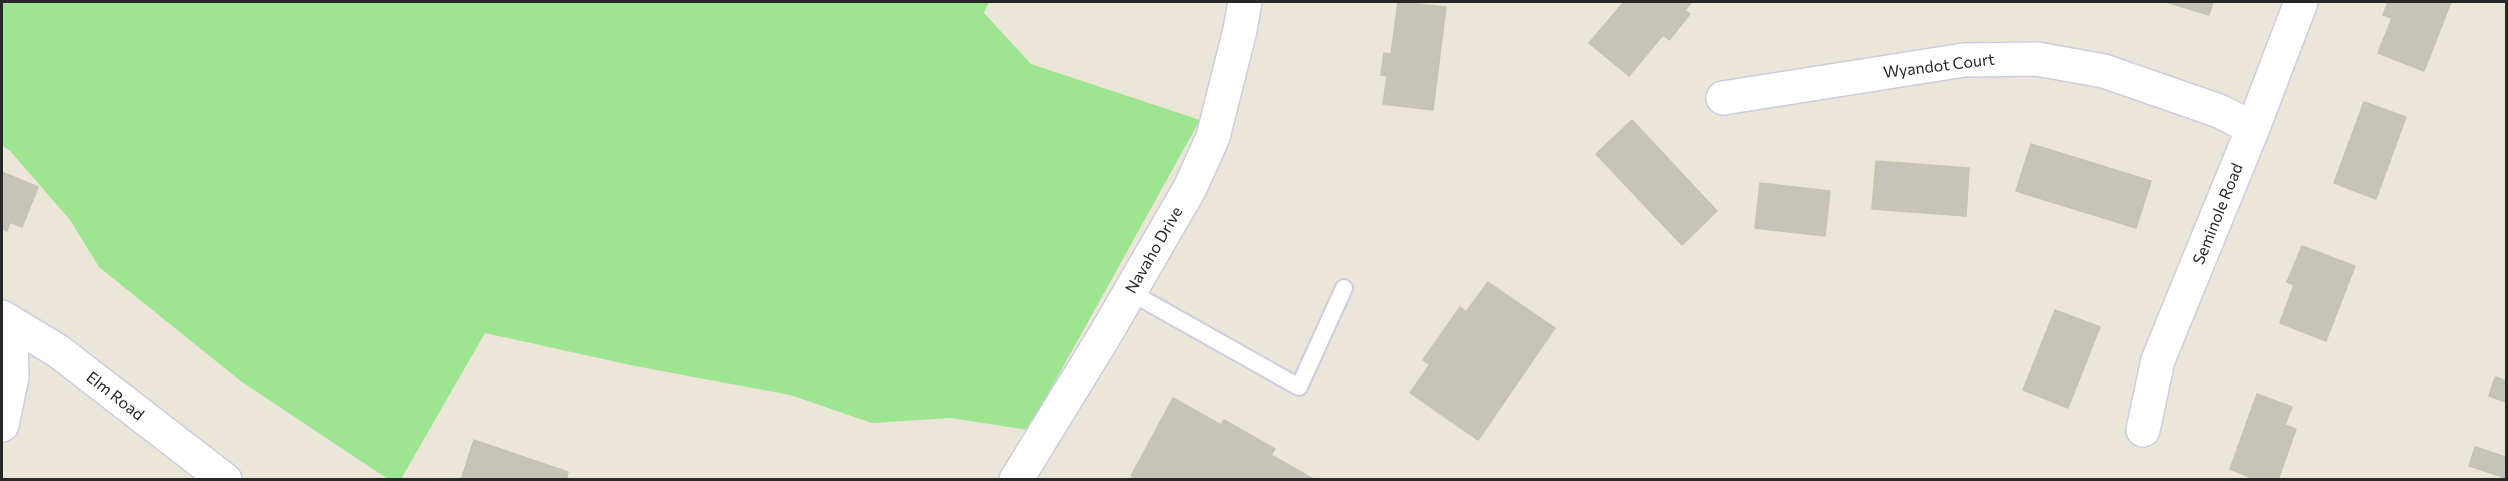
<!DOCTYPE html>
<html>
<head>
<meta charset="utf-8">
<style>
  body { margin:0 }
  #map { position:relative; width:2508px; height:481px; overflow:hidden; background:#ebe6d8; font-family:Commissioner,sans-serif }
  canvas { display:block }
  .frame { position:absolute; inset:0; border:3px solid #272727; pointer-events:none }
</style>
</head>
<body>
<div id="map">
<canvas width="2508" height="481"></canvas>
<div class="frame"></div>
</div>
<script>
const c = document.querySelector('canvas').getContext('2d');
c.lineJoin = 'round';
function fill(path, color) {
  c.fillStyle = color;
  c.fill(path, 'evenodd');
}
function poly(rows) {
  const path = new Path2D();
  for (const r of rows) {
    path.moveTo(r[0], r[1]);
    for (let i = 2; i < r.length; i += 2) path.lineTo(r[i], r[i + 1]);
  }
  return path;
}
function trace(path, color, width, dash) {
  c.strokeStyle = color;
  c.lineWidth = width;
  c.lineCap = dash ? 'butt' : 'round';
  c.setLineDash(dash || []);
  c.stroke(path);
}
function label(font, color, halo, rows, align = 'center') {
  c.font = font + ' Commissioner,sans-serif';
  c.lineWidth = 6;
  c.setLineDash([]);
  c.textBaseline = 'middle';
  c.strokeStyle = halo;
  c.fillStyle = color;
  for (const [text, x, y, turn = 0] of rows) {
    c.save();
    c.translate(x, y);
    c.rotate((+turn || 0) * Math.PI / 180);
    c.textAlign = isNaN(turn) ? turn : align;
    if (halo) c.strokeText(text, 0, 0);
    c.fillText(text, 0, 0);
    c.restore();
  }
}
const green = poly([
  [2,2,989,2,984,13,1031,64,1200,120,1028,430,951,418,872,423,790,395,635,366,485,333,401,479,388,479,242,382,99,267,70,220,11,152,2,145]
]);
const building = poly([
  [1398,2,1446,7,1433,110,1383,104,1387,76,1381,75,1384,53,1391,54,1398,2],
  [1624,2,1692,2,1685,10,1690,14,1669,40,1663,35,1629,76,1589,43,1624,2],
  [2166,2,2213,2,2209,15,2166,2],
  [2388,2,2451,2,2424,71,2378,53,2392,18,2383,15,2388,2],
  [2364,102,2406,117,2376,199,2334,183,2364,102],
  [1632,120,1717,211,1682,245,1596,154,1632,120],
  [2031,144,2151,181,2136,228,2016,191,2031,144],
  [1876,161,1969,168,1966,216,1872,209,1876,161],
  [2,172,38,187,22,227,10,222,7,231,2,228,2,172],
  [1760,183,1830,191,1825,236,1755,228,1760,183],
  [2302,246,2355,266,2326,341,2280,323,2294,285,2287,282,2302,246],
  [1488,282,1555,328,1478,440,1410,393,1430,364,1423,360,1460,307,1466,312,1488,282],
  [2055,310,2100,327,2068,408,2023,390,2055,310],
  [2495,377,2506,381,2506,402,2489,396,2495,377],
  [2257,394,2292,407,2285,425,2296,429,2278,480,2257,480,2230,469,2257,394],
  [1173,398,1221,425,1224,420,1275,449,1271,455,1315,480,1137,480,1131,476,1173,398],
  [474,440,568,472,566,480,461,480,474,440],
  [2475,447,2506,457,2506,478,2469,466,2475,447]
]);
const service = poly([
  [1130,292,1299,387,1344,288]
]);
const minor = poly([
  [1723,98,1964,60,2037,59,2104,71,2219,111,2253,128],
  [2,425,12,377,11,324],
  [2143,430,2158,360,2253,128,2301,2],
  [1016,480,1105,335,1190,188,1213,137,1240,30,1245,2]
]);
const tertiary = poly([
  [2,317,58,351,225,480]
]);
const streetNames = [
  ["Wyandot Court",1939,66,-7],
  ["Seminole Road",2218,214,-68],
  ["Navaho Drive",1154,250,-60],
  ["Elm Road",115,396,38]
];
fill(green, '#9de591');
fill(building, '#c6c3b8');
trace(building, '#c6c3b2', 1.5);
trace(service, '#cdcde2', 20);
trace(minor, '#cdcde2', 36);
trace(tertiary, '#cdcde2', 36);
trace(service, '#fff', 16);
trace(minor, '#fff', 33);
trace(tertiary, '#fff', 33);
label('16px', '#272727', '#fff', streetNames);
</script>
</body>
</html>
